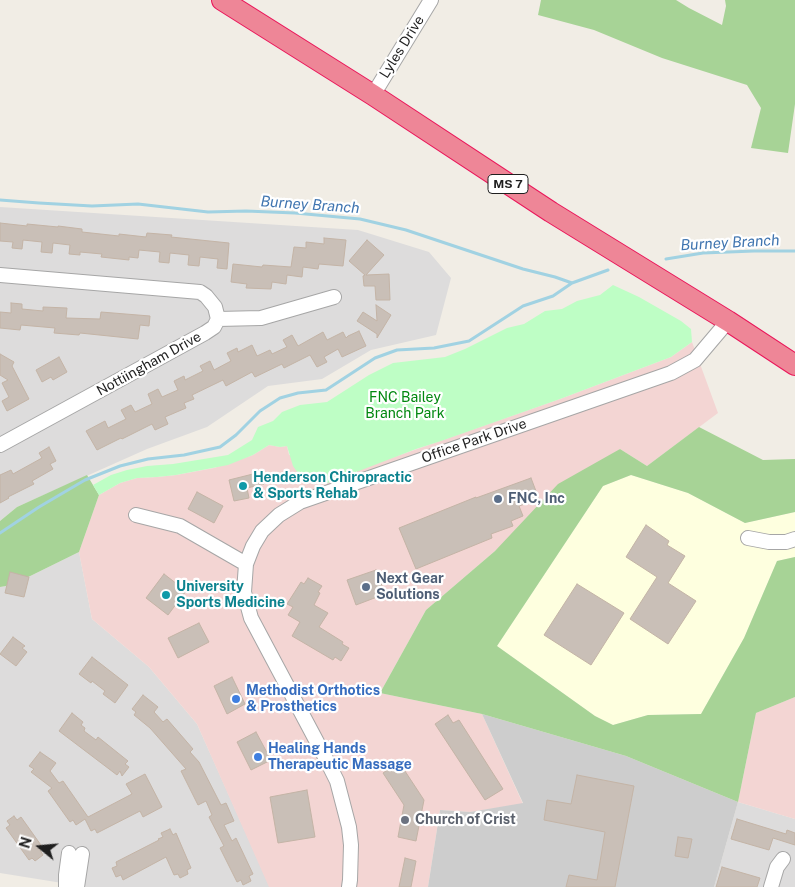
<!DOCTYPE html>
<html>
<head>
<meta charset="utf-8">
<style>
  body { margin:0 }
  #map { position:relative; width:795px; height:887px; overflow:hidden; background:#f1ede5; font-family:"Public Sans",sans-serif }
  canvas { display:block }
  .north { position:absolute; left:15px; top:822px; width:50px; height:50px; -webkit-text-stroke:4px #fff; paint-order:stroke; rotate:287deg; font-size:14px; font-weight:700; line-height:20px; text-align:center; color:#1f1f1f }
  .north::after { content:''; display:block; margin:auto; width:18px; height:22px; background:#1f1f1f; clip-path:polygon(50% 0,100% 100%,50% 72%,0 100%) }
</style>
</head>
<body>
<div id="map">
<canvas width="795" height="887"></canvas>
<div class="north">N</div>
</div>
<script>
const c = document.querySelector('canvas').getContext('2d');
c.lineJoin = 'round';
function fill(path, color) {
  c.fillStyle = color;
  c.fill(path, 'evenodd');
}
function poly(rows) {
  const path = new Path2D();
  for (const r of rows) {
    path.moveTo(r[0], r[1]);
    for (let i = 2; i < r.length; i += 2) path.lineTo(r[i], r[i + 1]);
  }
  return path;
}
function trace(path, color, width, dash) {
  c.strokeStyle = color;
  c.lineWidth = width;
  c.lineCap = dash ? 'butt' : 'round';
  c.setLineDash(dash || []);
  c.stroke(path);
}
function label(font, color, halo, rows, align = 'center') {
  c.font = font + ' "Public Sans",sans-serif';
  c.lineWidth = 4.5;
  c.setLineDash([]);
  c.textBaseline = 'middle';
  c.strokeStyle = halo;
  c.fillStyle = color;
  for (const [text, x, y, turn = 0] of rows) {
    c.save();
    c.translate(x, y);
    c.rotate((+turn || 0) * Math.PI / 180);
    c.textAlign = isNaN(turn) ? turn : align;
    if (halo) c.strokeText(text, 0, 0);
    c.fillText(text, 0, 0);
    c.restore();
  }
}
const residential = poly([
  [0,207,358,230,429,252,451,278,436,335,371,350,322,379,268,386,207,427,147,449,17,507,0,521],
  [79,552,92,619,149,667,197,724,270,887,87,887,0,873,0,587,12,585],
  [738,802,795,819,795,887,714,887]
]);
const commercial = poly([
  [692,342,718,413,647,466,620,449,495,551,426,610,380,693,482,714,523,804,470,812,440,810,428,887,269,887,197,724,149,667,92,619,79,552,99,495,120,483,137,478,157,477,176,475,214,468,253,455,269,445,280,447,287,446,289,455,383,461,560,399,671,357],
  [795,697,795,819,738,802,756,713]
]);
const education = poly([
  [631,475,688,493,745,523,795,512,795,557,777,561,744,638,701,714,648,715,613,725,595,716,497,646,603,486]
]);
const religious = poly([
  [482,714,626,756,738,802,714,887,428,887,440,810,470,812,523,803]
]);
const forest = poly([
  [541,0,676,0,689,8,722,25,726,6,725,0,795,0,795,104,788,153,751,148,761,108,747,85,662,58,594,30,538,15],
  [699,427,763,460,795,459,795,512,745,523,688,493,631,475,603,486,497,646,595,716,613,725,648,715,701,714,744,638,777,561,795,557,795,697,756,713,738,802,626,756,482,714,380,693,426,610,495,551,558,484,620,449,647,466],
  [87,475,99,495,79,552,12,585,0,587,0,521,17,507]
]);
const park = poly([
  [613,285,639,297,681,321,691,329,692,342,671,357,560,399,441,441,416,449,325,484,312,482,300,476,293,466,287,446,280,447,269,445,253,455,228,465,176,475,157,477,137,478,120,483,99,495,93,485,111,475,127,470,147,466,173,464,228,455,252,440,258,427,273,421,282,412,300,405,327,402,369,375,393,363,445,357,465,349,507,328,524,324,545,311,562,309,577,301,600,295]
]);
const stream = poly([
  [0,200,39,203,92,206,138,204,208,212,246,211,295,213,360,219,406,230,523,269,555,277,572,283],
  [666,259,703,253,754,251,795,251],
  [0,533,39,507,85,480,120,466,148,459,184,455,220,447,236,435,260,411,280,398,298,393,326,390,375,358,397,350,434,348,469,341,523,306,553,296,572,283,608,270]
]);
const building = poly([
  [0,223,27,226,27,224,58,227,58,226,82,229,82,232,119,236,119,234,146,237,147,233,172,235,171,237,229,243,227,269,217,268,218,259,200,257,199,266,188,265,189,255,170,253,169,263,159,262,160,252,139,250,138,258,129,257,129,260,101,257,102,254,80,252,80,255,69,254,70,245,53,243,52,253,41,252,42,242,23,240,22,249,12,248,13,242,0,241,0,223],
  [324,238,346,240,343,266,319,264,318,269,303,267,302,277,287,275,286,284,272,282,271,289,246,288,247,284,231,282,233,264,262,267,263,265,291,267,294,247,306,248,306,242,324,244,324,238],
  [367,240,384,255,366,275,389,274,390,300,376,300,375,286,364,286,363,276,365,275,349,261,367,240],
  [11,303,22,304,22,309,43,311,43,307,67,308,66,318,100,319,101,312,150,316,149,326,140,325,138,339,80,333,79,335,54,333,55,328,21,325,20,330,0,328,0,312,11,313,11,303],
  [376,305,391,315,377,338,377,334,357,321,363,312,377,321,376,305],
  [359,331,366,346,342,357,338,349,324,357,327,362,317,367,310,355,284,368,282,364,255,377,252,372,226,386,223,380,192,395,194,399,184,403,186,408,165,417,168,424,155,430,152,424,122,439,121,438,97,450,86,431,105,421,108,428,126,419,121,410,131,405,135,412,152,404,148,394,158,389,162,397,178,390,174,381,184,376,185,380,203,371,200,366,210,361,214,370,231,361,227,353,237,348,238,352,252,345,257,356,270,350,272,354,287,347,283,340,292,335,298,346,323,332,327,340,343,332,346,338,348,336,359,331],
  [0,354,14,362,12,366,29,399,7,411,2,401,9,397,2,383,8,380,0,375,0,354],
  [59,357,67,372,53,380,51,377,42,382,36,370,59,357],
  [49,447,56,461,50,464,53,469,32,481,34,484,8,497,9,498,0,503,0,475,11,470,13,474,42,458,39,453,49,447],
  [261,472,264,484,247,488,249,498,234,501,229,480,261,472],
  [531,478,539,499,519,506,523,516,511,521,513,526,491,534,492,538,416,569,399,528,476,497,476,498,531,478],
  [197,492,223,506,214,523,188,509,197,492],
  [646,525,669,541,667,545,685,556,668,583,696,601,668,644,630,619,657,577,626,557,646,525],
  [376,570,385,594,356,605,347,580,376,570],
  [10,572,29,577,24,597,5,593,10,572],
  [164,574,186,591,168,615,146,598,164,574],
  [308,578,322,586,318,592,320,593,314,605,328,613,319,627,343,642,342,644,349,648,341,661,335,657,333,660,292,636,300,622,288,615,293,607,287,604,301,582,304,584,308,578],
  [577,584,624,613,591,665,544,635,577,584],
  [199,623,209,642,178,658,168,638,199,623],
  [13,637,25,646,22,648,27,652,16,666,0,654,13,637],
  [92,657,128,685,115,703,103,694,105,691,92,681,91,683,79,674,92,657],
  [232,677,245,704,227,714,214,686,232,677],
  [143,695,158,707,154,712,163,722,167,719,193,749,190,752,199,762,221,805,226,803,234,821,224,825,232,841,236,838,253,874,249,876,251,881,243,885,241,880,237,882,220,848,224,846,209,817,212,815,206,801,198,805,181,771,186,769,150,728,134,715,136,712,132,709,143,695],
  [72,713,83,722,81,725,85,728,84,731,96,740,98,737,128,761,125,764,129,767,122,776,120,771,117,775,59,731,72,713],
  [448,715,453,723,459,720,503,789,485,800,435,724,448,715],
  [256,732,271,760,251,770,237,742,256,732],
  [40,752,56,763,50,771,59,783,63,781,88,817,132,794,126,784,145,774,162,807,143,817,140,811,97,833,95,829,91,831,85,819,76,825,73,820,70,822,48,791,52,788,31,772,34,769,29,766,40,752],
  [399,762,424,800,416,841,398,837,404,805,383,773,399,762],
  [577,775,634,786,615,887,566,887,569,875,597,880,605,832,544,820,547,800,571,804,577,775],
  [307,790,315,837,278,843,270,797,307,790],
  [14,816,17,820,21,817,43,848,40,850,43,855,35,861,32,858,29,860,6,828,10,825,7,821,14,816],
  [737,819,786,834,787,830,795,833,795,845,773,838,769,850,731,839,737,819],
  [170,829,173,835,176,833,191,868,187,870,188,874,180,878,178,874,174,875,166,857,123,880,121,875,116,877,112,868,117,866,116,862,159,840,158,839,163,837,161,833,170,829],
  [678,837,692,839,688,858,675,856,678,837],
  [405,858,416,861,411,887,399,887,405,858],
  [722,867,760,878,757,887,716,887,722,867]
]);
const minor = poly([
  [373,95,431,0],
  [0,275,200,292,206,296,215,307,218,319,214,327,205,333,0,445],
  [218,319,261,318,334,297],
  [136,515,180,526,246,564],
  [748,538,769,542,786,542,795,539],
  [66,887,66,875,69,853],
  [77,887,82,854],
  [349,887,350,880,351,845,349,827,337,781,326,759,251,618,244,592,246,564,253,546,262,531,279,515,300,502,671,373,695,360,728,321],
  [771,887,777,867,783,859]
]);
const highway = poly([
  [222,0,373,95,551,212,728,321,795,365]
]);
const markers = [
  [243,486,5,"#0f9aa8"],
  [498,499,5,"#5c6f8a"],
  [366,587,5,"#5c6f8a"],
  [166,595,5,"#0f9aa8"],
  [236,699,5,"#3f7fe0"],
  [258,757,5,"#3f7fe0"],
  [405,820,5,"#6b7280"]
];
const shields = [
  [508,184,40]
];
const shieldNames = [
  ["MS 7",508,184]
];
const streetNames = [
  ["Lyles Drive",402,47,-58],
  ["Nottiingham Drive",149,364,-29],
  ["Office Park Drive",474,441,-19]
];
const parkNames = [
  ["FNC Bailey",405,398],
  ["Branch Park",405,414]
];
const cultureNames = [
  ["Henderson Chiropractic",253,478],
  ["& Sports Rehab",253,494],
  ["University",176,587],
  ["Sports Medicine",176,603]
];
const serviceNames = [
  ["FNC, Inc",508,499],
  ["Next Gear",376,579],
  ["Solutions",376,595]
];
const shopNames = [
  ["Methodist Orthotics",246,691],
  ["& Prosthetics",246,707],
  ["Healing Hands",268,749],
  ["Therapeutic Massage",268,765]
];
const worshipNames = [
  ["Church of Crist",415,820]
];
const waterNames = [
  ["Burney Branch",310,205,4],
  ["Burney Branch",730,243,-3]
];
fill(residential, '#dddcdc');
fill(commercial, '#f3d5d3');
fill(education, '#feffdf');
fill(religious, '#cdcdcd');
fill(forest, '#a7d396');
fill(park, '#befec5');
trace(stream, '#a1d2e2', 3);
fill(building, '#c9bfb7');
trace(building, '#c4b4a6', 1);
trace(minor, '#a6a6a6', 16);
trace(highway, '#ea165a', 22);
trace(minor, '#fff', 14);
trace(highway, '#ee8697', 20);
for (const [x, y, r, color] of markers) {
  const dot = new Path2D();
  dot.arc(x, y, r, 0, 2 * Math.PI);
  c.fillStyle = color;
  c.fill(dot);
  trace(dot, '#fff', 2);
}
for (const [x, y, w] of shields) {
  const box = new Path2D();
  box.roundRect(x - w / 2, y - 9.5, w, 19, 4);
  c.fillStyle = '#fff';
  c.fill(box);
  trace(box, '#1f1f1f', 1);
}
label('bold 12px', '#1f1f1f', null, shieldNames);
label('14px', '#1f1f1f', '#fff', streetNames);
label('14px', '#028810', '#fff', parkNames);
label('bold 14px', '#0d838f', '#fff', cultureNames, 'left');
label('bold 14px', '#4e5e75', '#fff', serviceNames, 'left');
label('bold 14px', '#366cbe', '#fff', shopNames, 'left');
label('bold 14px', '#5b616d', '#fff', worshipNames, 'left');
label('italic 15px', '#4075b0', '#fff', waterNames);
</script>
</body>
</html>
